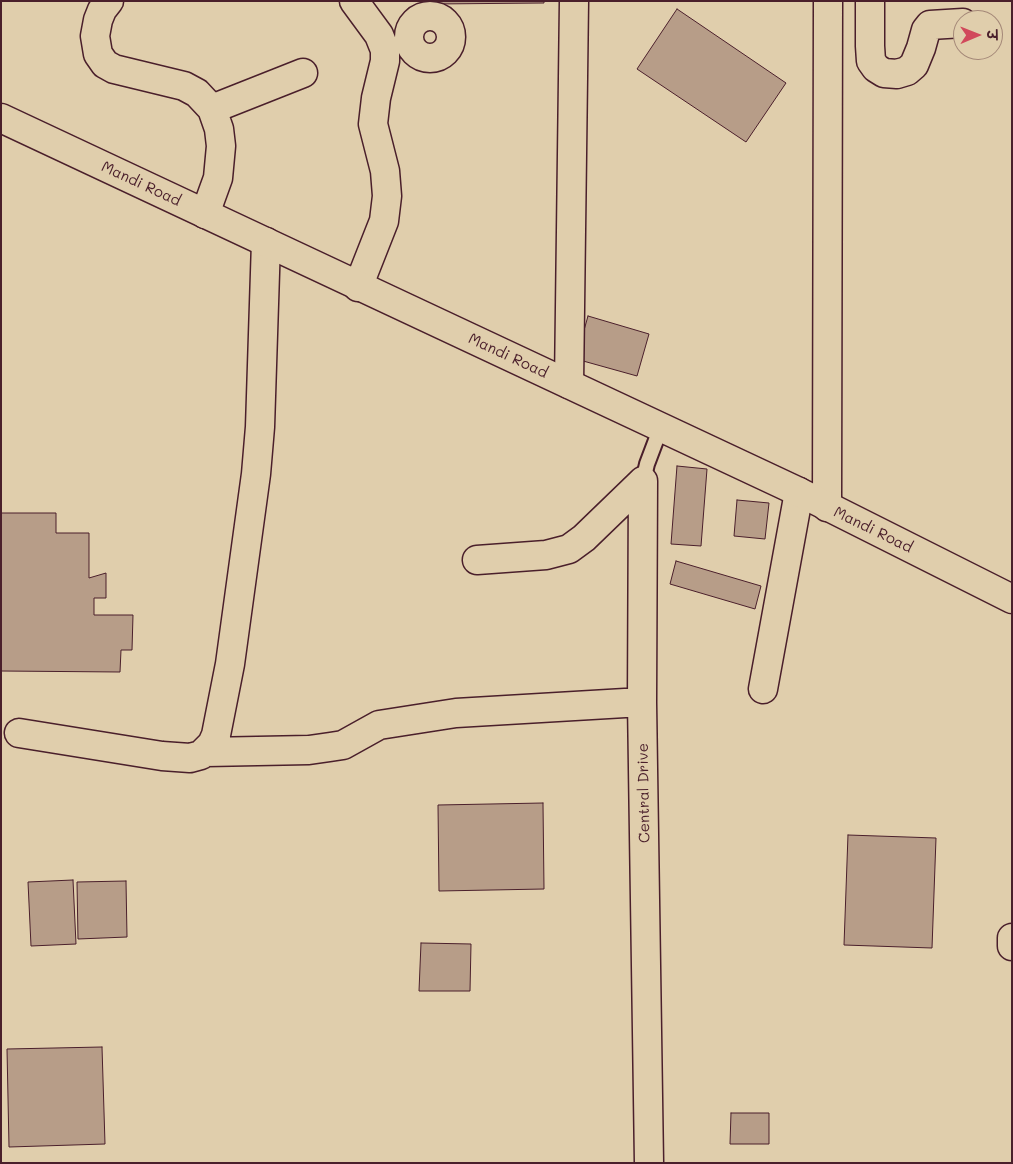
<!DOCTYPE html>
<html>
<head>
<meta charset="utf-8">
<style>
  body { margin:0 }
  #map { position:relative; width:1013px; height:1164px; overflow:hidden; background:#e0ceac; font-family:Mali,"Playpen Sans Deva",sans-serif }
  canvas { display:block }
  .frame { position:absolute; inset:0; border:2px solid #4a1f2b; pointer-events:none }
  .north { position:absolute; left:953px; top:10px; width:50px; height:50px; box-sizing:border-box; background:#e0ceac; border:1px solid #a48878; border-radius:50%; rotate:89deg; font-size:14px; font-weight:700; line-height:20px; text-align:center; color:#4a1f2b }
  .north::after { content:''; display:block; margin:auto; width:18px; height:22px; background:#d1495b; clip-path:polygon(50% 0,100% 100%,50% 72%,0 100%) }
</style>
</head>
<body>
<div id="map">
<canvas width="1013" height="1164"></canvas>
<div class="frame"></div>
<div class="north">उ</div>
</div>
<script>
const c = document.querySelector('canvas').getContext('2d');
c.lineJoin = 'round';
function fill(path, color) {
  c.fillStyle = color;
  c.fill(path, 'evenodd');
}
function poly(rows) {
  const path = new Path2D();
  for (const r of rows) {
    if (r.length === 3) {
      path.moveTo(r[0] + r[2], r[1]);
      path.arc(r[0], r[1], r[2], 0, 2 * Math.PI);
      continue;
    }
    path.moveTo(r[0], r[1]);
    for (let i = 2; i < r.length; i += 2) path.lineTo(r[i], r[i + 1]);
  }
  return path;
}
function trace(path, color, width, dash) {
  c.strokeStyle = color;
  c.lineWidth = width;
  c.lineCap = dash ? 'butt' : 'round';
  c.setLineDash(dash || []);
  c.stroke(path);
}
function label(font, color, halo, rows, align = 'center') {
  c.font = font + ' Mali,sans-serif';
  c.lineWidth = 5;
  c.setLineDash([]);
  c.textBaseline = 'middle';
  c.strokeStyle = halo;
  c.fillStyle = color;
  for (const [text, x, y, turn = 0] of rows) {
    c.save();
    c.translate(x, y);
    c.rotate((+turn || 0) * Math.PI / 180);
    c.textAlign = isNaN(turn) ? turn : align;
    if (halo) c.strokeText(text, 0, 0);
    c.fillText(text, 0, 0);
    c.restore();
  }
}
const building = poly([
  [433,1,544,1,544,3,433,4,433,1],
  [677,9,786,83,746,142,637,69,677,9],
  [588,316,649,334,637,376,576,359,588,316],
  [677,466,707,469,701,546,671,544,677,466],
  [737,500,769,503,765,539,734,536,737,500],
  [1,513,56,513,56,533,89,533,89,578,106,573,106,598,94,598,94,615,133,615,132,650,121,650,120,672,1,671,1,513],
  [676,561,761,586,755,609,670,584,676,561],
  [543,803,544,889,439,891,438,805,543,803],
  [848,835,936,838,932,948,844,945,848,835],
  [73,880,76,944,31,946,28,882,73,880],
  [126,881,127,937,78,939,77,882,126,881],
  [421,943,471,944,470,991,419,991,421,943],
  [102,1047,105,1144,9,1147,7,1049,102,1047],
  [731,1113,769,1113,769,1144,730,1144,731,1113]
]);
const lane = poly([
  [643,481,647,464,661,427]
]);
const street = poly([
  [109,1,102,10,98,20,95,36,98,54,105,64,114,69,184,86,197,93,212,109,219,129,221,146,218,178,205,214],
  [354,1,379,35,385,50,385,61,376,98,373,124,385,171,387,196,384,221,358,287],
  [870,1,870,46,871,61,876,68,884,73,897,74,907,71,914,65,921,48,926,30,930,25,963,23],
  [430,37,21],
  [212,109,303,73],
  [569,384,574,1],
  [643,481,642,702,649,1163],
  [827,507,828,1],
  [477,560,546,555,569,549,584,538,643,481],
  [763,689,799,492],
  [19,733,162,756,190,758,201,755,212,744,216,735,230,664,256,474,260,427,266,242],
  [206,752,309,750,330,747,343,745,379,725,456,713,642,702],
  [1012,946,1012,938]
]);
const secondary = poly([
  [1,118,799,492,1012,599]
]);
const streetNames = [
  ["Mandi Road",141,184,25],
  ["Mandi Road",508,356,25],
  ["Mandi Road",873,530,26],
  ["Central Drive",644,793,-91]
];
fill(building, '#b79d88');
trace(building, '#4a1f2b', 1);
trace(lane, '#4a1f2b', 18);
trace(street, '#4a1f2b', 31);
trace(secondary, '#4a1f2b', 31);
trace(lane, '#e0ceac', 14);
trace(street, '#e0ceac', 28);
trace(secondary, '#e0ceac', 28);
label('15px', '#4a1f2b', '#e0ceac', streetNames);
</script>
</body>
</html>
